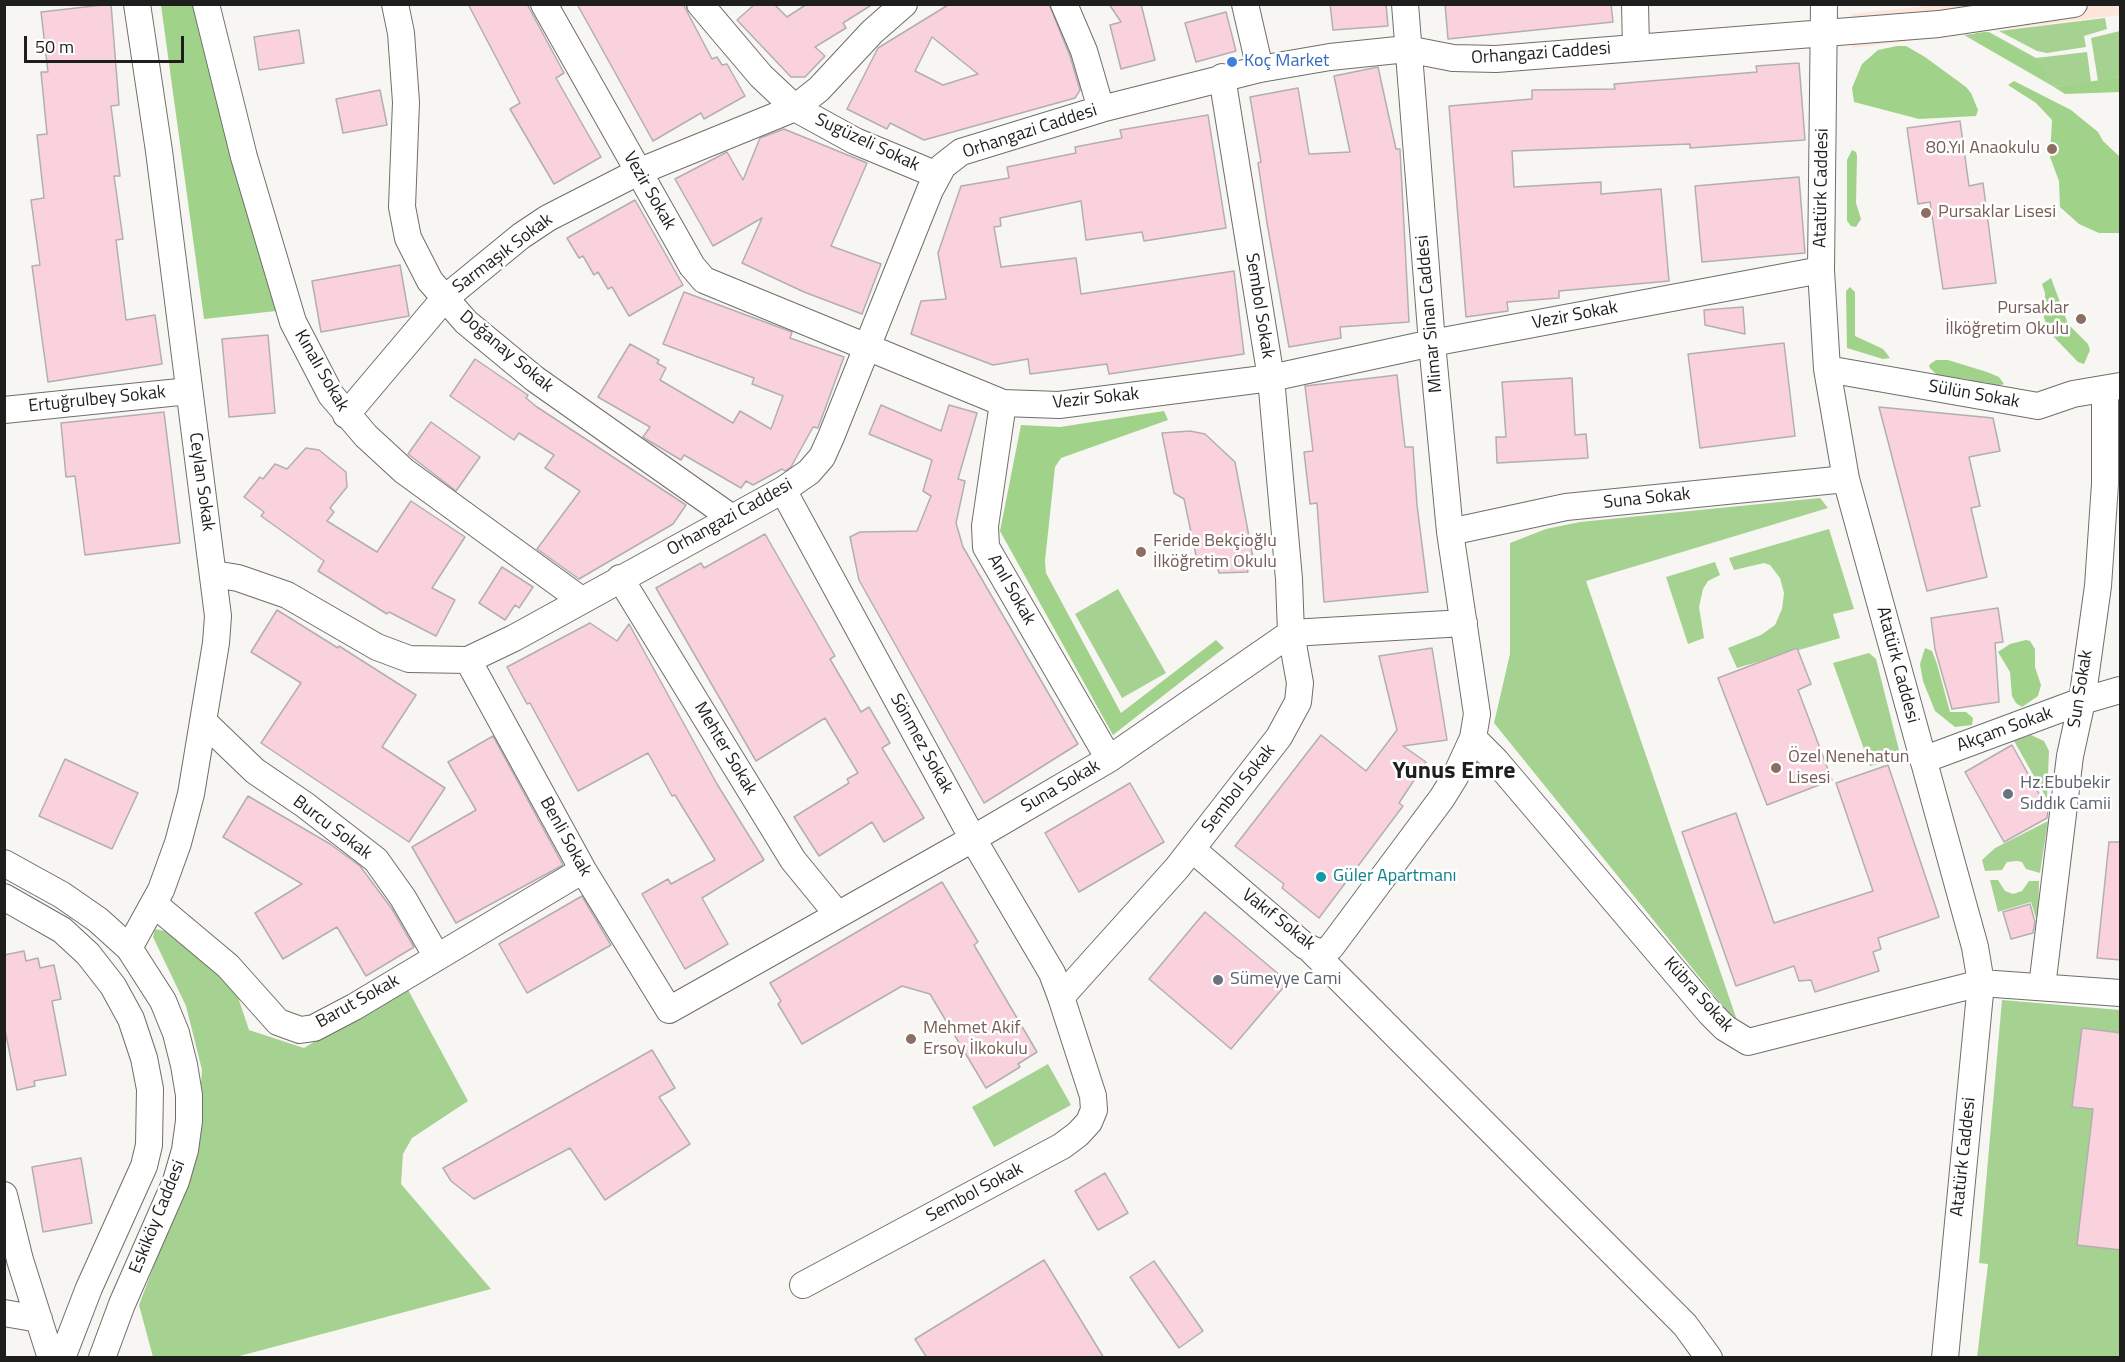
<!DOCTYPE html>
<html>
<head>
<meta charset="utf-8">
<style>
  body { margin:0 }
  #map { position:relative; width:2125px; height:1362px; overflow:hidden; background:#f7f6f2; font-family:"Titillium Web",sans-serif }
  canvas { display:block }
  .frame { position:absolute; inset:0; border:6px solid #1e1e1d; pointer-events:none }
  .scale { position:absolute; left:24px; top:36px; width:160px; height:27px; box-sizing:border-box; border:3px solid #1e1e1d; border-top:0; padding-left:8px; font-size:18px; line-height:21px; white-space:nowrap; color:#1e1e1d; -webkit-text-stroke:4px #fff; paint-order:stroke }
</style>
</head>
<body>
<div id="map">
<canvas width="2125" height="1362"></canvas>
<div class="frame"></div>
<div class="scale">50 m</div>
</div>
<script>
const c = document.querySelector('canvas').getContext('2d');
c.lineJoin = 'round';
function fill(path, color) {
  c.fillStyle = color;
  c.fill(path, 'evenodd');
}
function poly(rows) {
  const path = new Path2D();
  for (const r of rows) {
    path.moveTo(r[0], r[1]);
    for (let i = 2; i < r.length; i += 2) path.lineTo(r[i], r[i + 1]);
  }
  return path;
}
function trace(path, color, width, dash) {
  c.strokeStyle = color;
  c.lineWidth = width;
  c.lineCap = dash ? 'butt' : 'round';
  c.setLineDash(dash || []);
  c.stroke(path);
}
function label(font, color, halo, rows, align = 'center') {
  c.font = font + ' "Titillium Web",sans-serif';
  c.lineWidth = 5;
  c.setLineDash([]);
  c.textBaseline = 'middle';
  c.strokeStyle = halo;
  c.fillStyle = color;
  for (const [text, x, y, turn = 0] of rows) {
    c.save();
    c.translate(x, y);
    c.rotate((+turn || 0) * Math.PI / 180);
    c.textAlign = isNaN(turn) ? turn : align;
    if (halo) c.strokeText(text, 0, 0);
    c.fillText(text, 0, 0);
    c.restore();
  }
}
const commercial = poly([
  [1945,4,2120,5,2120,15,1852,48,1851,14]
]);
const green = poly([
  [2105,18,2107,29,2084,36,2086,47,2047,53,2037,51,1999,31],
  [2120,31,2120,77,2098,81,2091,38],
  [1989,32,2036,58,2087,52,2091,82,2054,87,1964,35],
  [1820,498,1828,508,1586,581,1739,1026,1494,723,1510,654,1510,543,1546,529,1580,522],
  [1829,529,1854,609,1833,614,1840,638,1737,668,1728,648,1761,635,1775,625,1782,609,1784,593,1780,578,1770,565,1764,563,1734,570,1729,558],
  [1715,562,1720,575,1708,581,1703,589,1699,607,1704,638,1688,644,1666,577],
  [1118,589,1166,673,1122,698,1075,614],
  [1869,653,1876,659,1901,758,1870,766,1833,663],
  [2031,735,2044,741,2049,751,2047,799,2014,741],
  [2048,821,2040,873,2026,869,2022,862,2017,861,2007,862,2002,870,1985,871,1982,860,1995,848],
  [1990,880,1998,880,2005,891,2013,894,2022,891,2029,881,2039,881,2038,925,2031,902,1998,912],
  [155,929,174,933,235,988,249,1030,304,1048,406,986,468,1101,412,1138,403,1154,401,1184,491,1289,232,1358,153,1357,139,1305,174,1213,196,1146,202,1070,186,1006,153,937],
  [2002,1000,2120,1010,2120,1357,1977,1358,1988,1264,1979,1263],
  [1048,1064,1071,1105,994,1147,972,1107]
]);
const forest = poly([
  [161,5,197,5,225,123,276,311,204,319],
  [1986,32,2040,65,2046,74,2044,79,1978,43,1975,33],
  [1897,46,1906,46,1925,57,1966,87,1971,93,1978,110,1976,116,1919,119,1854,102,1852,88,1862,64,1878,50],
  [2120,77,2120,92,2065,94,2054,87],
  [2014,81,2071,110,2098,132,2103,141,2120,157,2120,233,2099,233,2079,224,2060,207,2059,181,2050,157,2052,120,2036,103,2008,85],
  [1852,150,1856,152,1857,156,1856,203,1861,219,1856,227,1851,226,1847,221,1847,160],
  [2051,278,2068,324,2088,344,2090,350,2084,364,2078,362,2051,334,2044,318,2045,293,2042,284],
  [1850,287,1855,292,1855,336,1883,349,1890,358,1883,359,1847,348,1846,291],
  [1936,360,1948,360,1987,372,1999,377,2004,384,1998,386,1984,382,1977,383,1967,379,1938,376,1930,368,1929,365],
  [1164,411,1168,420,1061,458,1055,467,1045,561,1046,573,1121,713,1216,640,1224,648,1113,735,1000,531,1021,425,1060,427],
  [2026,640,2030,641,2035,649,2035,667,2041,685,2038,696,2022,707,2016,703,2012,696,2010,672,1998,652,2010,644],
  [1925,648,1932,651,1937,664,1950,712,1966,712,1973,718,1972,725,1955,727,1935,711,1923,681,1920,664]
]);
const building = poly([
  [111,4,119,105,111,106,120,176,114,176,123,239,116,240,126,320,155,315,162,364,48,382,32,266,40,265,31,200,44,198,37,135,47,134,41,72,48,72,41,12,111,4],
  [468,4,527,4,564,73,556,78,601,157,554,184,510,109,520,103,468,4],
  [577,4,683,4,712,59,717,57,722,65,727,64,745,96,704,119,701,113,653,141,577,4],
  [755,4,774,4,787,17,807,4,873,4,843,23,846,28,815,47,825,56,805,77,791,77,737,20,755,4],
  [1049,4,1070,56,1080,90,1075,98,924,140,890,123,887,129,847,109,878,48,948,5,1049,4],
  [932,37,978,74,943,85,915,71,932,37],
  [1109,4,1141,4,1155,60,1121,69,1110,25,1121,22,1109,4],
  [1330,4,1386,4,1388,26,1333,30,1330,4],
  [1445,4,1611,4,1613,22,1448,39,1445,4],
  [1226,12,1236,51,1196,62,1185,23,1226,12],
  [299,30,304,63,259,70,254,37,299,30],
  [1799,63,1805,140,1690,148,1690,144,1512,151,1514,187,1601,182,1601,194,1661,189,1669,281,1559,291,1559,298,1507,302,1508,311,1466,317,1449,106,1532,99,1532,90,1615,89,1614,84,1757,72,1756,66,1799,63],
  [1378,67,1396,149,1400,149,1409,322,1340,327,1341,338,1289,347,1267,223,1258,163,1261,162,1250,97,1298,88,1309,154,1350,152,1334,76,1378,67],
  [380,90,387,125,343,133,336,99,380,90],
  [1208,115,1226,228,1144,241,1142,232,1086,240,1081,201,1000,218,1001,226,994,227,1001,267,1076,258,1081,294,1234,271,1244,354,1109,374,1107,364,1030,374,1028,359,993,365,911,334,921,301,946,299,938,253,961,186,1009,178,1007,167,1076,153,1075,147,1122,138,1120,130,1208,115],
  [1960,121,1969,186,1983,183,1996,283,1943,289,1930,202,1918,204,1907,128,1960,121],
  [784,129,867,163,831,246,881,264,862,314,804,292,742,263,762,218,713,246,675,179,727,152,743,180,760,138,784,129],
  [1799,177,1805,253,1702,262,1695,186,1799,177],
  [635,200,683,285,629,316,612,287,608,289,598,272,594,275,583,256,579,258,567,238,635,200],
  [400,265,409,316,321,332,312,281,400,265],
  [684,292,792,332,790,338,844,357,818,428,813,427,791,467,785,471,782,469,753,485,746,481,741,488,684,455,681,460,646,439,643,437,650,427,598,397,630,344,659,360,657,363,666,368,660,380,733,423,740,411,771,429,783,396,752,384,754,378,663,344,684,292],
  [1743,307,1745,334,1705,325,1704,310,1743,307],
  [268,335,275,413,229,417,222,339,268,335],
  [1784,343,1795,436,1700,448,1688,354,1784,343],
  [475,359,528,395,526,398,537,407,686,505,673,524,579,579,537,549,580,491,545,468,554,455,519,433,514,440,450,396,475,359],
  [1397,375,1405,447,1413,447,1417,505,1428,592,1324,602,1317,503,1310,504,1304,452,1313,451,1305,386,1397,375],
  [1572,378,1575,435,1586,434,1588,458,1497,463,1496,437,1506,437,1502,382,1572,378],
  [881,405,941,431,949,405,977,413,958,479,965,481,956,523,963,547,1078,744,984,803,859,580,850,537,860,532,917,531,931,496,923,491,932,460,869,434,881,405],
  [1879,407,1993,418,2000,451,1969,457,1980,506,1971,508,1987,577,1927,591,1879,407],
  [164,412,180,543,85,555,75,476,66,477,61,423,164,412],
  [431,422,480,457,456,491,408,454,431,422],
  [1190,431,1205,434,1235,462,1254,563,1246,563,1248,572,1219,573,1216,563,1198,565,1184,499,1174,493,1162,433,1190,431],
  [306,448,319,450,346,472,347,487,330,508,334,512,327,521,377,552,411,501,465,537,432,588,455,600,436,636,389,612,387,614,318,571,324,561,261,516,264,512,244,497,260,477,263,479,275,464,287,469,306,448],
  [765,534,835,656,830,659,861,712,869,707,890,743,882,748,924,818,884,842,872,822,819,856,794,817,849,783,847,779,858,773,825,718,756,761,656,588,701,563,704,568,765,534],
  [502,567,533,587,519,608,515,605,505,620,479,603,502,567],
  [1998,608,2003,642,1995,643,1999,702,1952,709,1935,649,1931,618,1998,608],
  [277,610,338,648,339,646,416,695,382,747,445,788,409,842,261,743,301,683,251,652,277,610],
  [590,623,617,641,629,624,717,784,764,860,702,898,728,944,685,969,642,894,668,879,671,884,715,860,675,795,672,796,648,753,578,791,530,703,527,704,507,667,590,623],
  [1432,648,1447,740,1403,746,1426,762,1399,803,1403,806,1319,918,1282,888,1284,884,1235,846,1321,735,1366,771,1397,730,1379,656,1432,648],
  [1797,648,1811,684,1798,690,1832,780,1767,805,1718,678,1797,648],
  [493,736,563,865,456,923,412,847,476,810,448,762,493,736],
  [2012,745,2048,810,2047,818,2004,842,1965,772,2012,745],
  [65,759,138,793,112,849,39,816,65,759],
  [1888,765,1939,917,1878,938,1881,949,1873,952,1879,971,1815,992,1811,980,1799,981,1794,966,1736,986,1682,832,1736,813,1774,923,1873,891,1836,783,1888,765],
  [1130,783,1164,842,1079,892,1045,833,1130,783],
  [248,796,330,844,360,866,392,909,414,947,366,976,337,927,283,959,255,913,302,884,223,837,248,796],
  [2109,842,2121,842,2121,960,2097,958,2109,842],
  [942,882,978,942,974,945,1037,1052,1018,1064,1020,1067,986,1088,930,994,902,986,802,1044,778,1004,781,1001,770,983,942,882],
  [582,896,611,945,527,993,499,944,582,896],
  [2030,904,2035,922,2033,933,2011,939,2003,912,2030,904],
  [1205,912,1288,982,1231,1049,1149,979,1205,912],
  [24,951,26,961,38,958,40,968,54,965,61,999,52,1001,66,1075,34,1081,35,1086,17,1090,4,1025,4,955,24,951],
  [2082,1028,2121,1033,2121,1250,2077,1245,2093,1109,2072,1107,2082,1028],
  [652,1050,675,1088,659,1097,690,1144,605,1200,570,1148,474,1199,451,1181,443,1168,652,1050],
  [81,1158,92,1223,43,1232,32,1167,81,1158],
  [1105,1173,1128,1213,1098,1230,1075,1191,1105,1173],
  [1044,1260,1104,1358,927,1358,915,1339,1044,1260],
  [1154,1261,1203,1331,1179,1348,1130,1277,1154,1261]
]);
const minor = poly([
  [206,4,244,157,293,322,331,395,366,436,404,471,580,599],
  [395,4,401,33,406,102,402,207,408,238,430,281,466,322,535,379,732,518],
  [544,4,692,266,704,280,1003,403,1059,405,1271,378,1432,343,1821,270],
  [700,4,761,76,795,108,855,141,937,175],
  [1064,4,1084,51,1101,109],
  [1245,4,1260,69],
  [1635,4,1636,48],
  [1824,4,1821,270,1827,369,1846,479,1975,947,1981,983,1945,1358],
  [1827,369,2038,406,2073,394,2120,386],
  [1003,403,985,526,986,547,1109,759],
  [4,410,189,391],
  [346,415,444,299,521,236,548,218,638,172,795,108,819,89,872,32,904,4],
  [783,490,973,839,1052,973,1061,997],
  [1450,532,1566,507,1846,479],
  [214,574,238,578,287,595,377,647,409,659,468,660,514,638,783,490,809,472,822,457,831,437,930,190,943,166,961,152,1101,109,1260,69,1330,57,1407,49,1453,58,1496,59,1939,24,2074,4],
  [620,578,793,860,838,915],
  [468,660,583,870,669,1010,969,841,1109,759,1291,633,1464,623],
  [203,721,255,771,305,805,376,860,403,898,437,957],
  [1473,738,1496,761,1710,1013,1725,1028,1748,1042,1981,983,2120,993],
  [1923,760,2082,701,2120,690],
  [1192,849,1305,946,1318,952,1325,951,1331,947,1442,798,1455,777,1473,738,1477,714,1450,532,1432,343,1405,4],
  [4,863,62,895,98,920,129,948,163,1001,176,1033,184,1065,189,1095,189,1121,185,1150,176,1181,122,1304,102,1358],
  [4,897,62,930,88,954,113,986,131,1019,144,1058,150,1089,149,1145,144,1166,89,1288,62,1358],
  [154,904,228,966,278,1022,300,1030,314,1028,354,1007,583,870],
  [129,948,161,890,178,843,191,794,216,643,218,616,159,151,137,4],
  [1311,950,1685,1325,1709,1358],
  [2042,987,2070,756,2082,701,2098,586,2105,484,2105,389],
  [4,1195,20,1260,51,1358],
  [803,1285,1062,1146,1078,1134,1089,1122,1094,1110,1093,1096,1061,997,1177,868,1279,737,1298,702,1300,683,1291,633,1289,579,1271,378,1222,77],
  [4,1313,39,1319]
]);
const markers = [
  [1232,62,6,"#3f7fe0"],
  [2052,149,6,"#8d6e63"],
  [1926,213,6,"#8d6e63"],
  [2081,319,6,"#8d6e63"],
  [1141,552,6,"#8d6e63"],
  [1776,768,6,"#8d6e63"],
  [2008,794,6,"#6b7280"],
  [1321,877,6,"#0f9aa8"],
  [1218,980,6,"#6b7280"],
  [911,1039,6,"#8d6e63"]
];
const streetNames = [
  ["Orhangazi Caddesi",1541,54,-4],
  ["Orhangazi Caddesi",1030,132,-18],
  ["Sugüzeli Sokak",867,143,25],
  ["Atatürk Caddesi",1822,188,-89],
  ["Vezir Sokak",649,191,60],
  ["Sarmaşık Sokak",503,254,-37],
  ["Sembol Sokak",1259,306,81],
  ["Mimar Sinan Caddesi",1430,314,-95],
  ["Vezir Sokak",1575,316,-11],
  ["Doğanay Sokak",506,352,40],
  ["Kınalı Sokak",321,371,60],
  ["Sülün Sokak",1974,395,10],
  ["Vezir Sokak",1096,399,-6],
  ["Ertuğrulbey Sokak",97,400,-6],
  ["Ceylan Sokak",201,482,82],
  ["Suna Sokak",1647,499,-6],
  ["Orhangazi Caddesi",730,518,-29],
  ["Anıl Sokak",1011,590,60],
  ["Atatürk Caddesi",1897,665,75],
  ["Sun Sokak",2081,689,-81],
  ["Akçam Sokak",2005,730,-20],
  ["Sönmez Sokak",921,744,61],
  ["Mehter Sokak",725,749,59],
  ["Suna Sokak",1061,787,-30],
  ["Sembol Sokak",1239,789,-52],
  ["Burcu Sokak",332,828,37],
  ["Benli Sokak",565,837,61],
  ["Vakıf Sokak",1278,920,38],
  ["Kübra Sokak",1698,995,48],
  ["Barut Sokak",358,1002,-29],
  ["Atatürk Caddesi",1964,1157,-84],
  ["Sembol Sokak",975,1193,-28],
  ["Eskiköy Caddesi",158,1217,-68]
];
const shopNames = [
  ["Koç Market",1244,62]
];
const educationNames = [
  ["80.Yıl Anaokulu",2040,149,"right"],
  ["Pursaklar Lisesi",1938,213],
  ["Pursaklar",2069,309,"right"],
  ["İlköğretim Okulu",2069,330,"right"],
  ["Feride Bekçioğlu",1153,542],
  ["İlköğretim Okulu",1153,563],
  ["Özel Nenehatun",1788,758],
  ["Lisesi",1788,779],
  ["Mehmet Akif",923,1029],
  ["Ersoy İlkokulu",923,1050]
];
const worshipNames = [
  ["Hz.Ebubekir",2020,784],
  ["Sıddık Camii",2020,805],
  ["Sümeyye Cami",1230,980]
];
const cultureNames = [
  ["Güler Apartmanı",1333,877]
];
const districtNames = [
  ["Yunus Emre",1454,772]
];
fill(commercial, '#fee6db');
fill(green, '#a5d290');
fill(forest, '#a0d289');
fill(building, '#f9d2dd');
trace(building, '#b3afb0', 1.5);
trace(minor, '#6f6e6a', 28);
trace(minor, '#fff', 26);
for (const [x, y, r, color] of markers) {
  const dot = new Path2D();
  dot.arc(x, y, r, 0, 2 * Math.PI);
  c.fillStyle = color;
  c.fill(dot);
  trace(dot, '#fff', 2);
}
label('18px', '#1e1e1d', '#fff', streetNames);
label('18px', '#366cbe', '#fff', shopNames, 'left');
label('18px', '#785e54', '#fff', educationNames, 'left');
label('18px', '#5b616d', '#fff', worshipNames, 'left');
label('18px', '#0d838f', '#fff', cultureNames, 'left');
label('bold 24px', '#1e1e1d', '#fff', districtNames);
</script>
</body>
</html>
